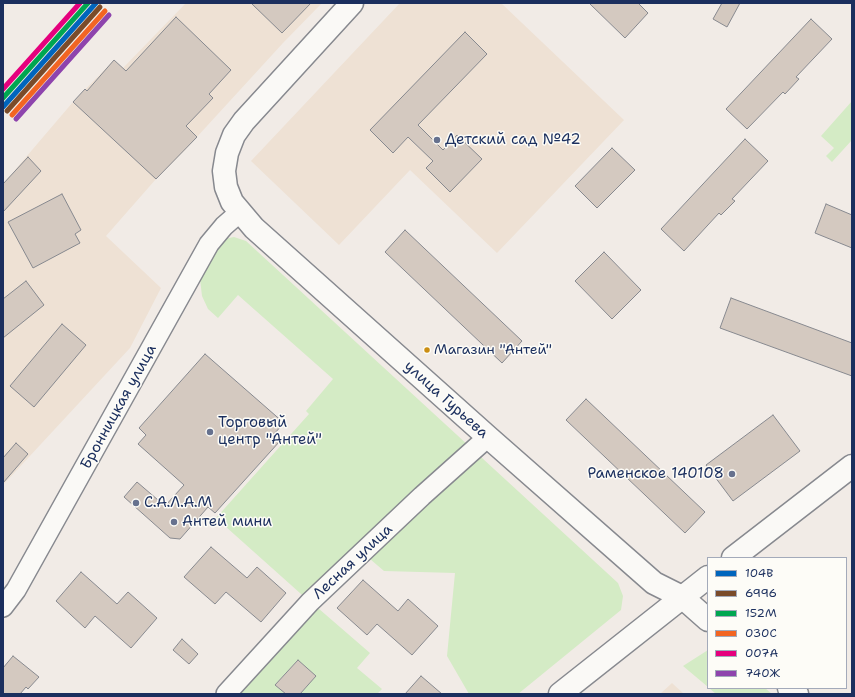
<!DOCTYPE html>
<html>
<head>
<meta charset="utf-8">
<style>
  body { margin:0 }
  #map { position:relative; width:855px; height:697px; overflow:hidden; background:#f1ebe6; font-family:"Shantell Sans",sans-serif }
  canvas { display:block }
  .frame { position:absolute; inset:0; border:4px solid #1b2f5e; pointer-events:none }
  .legend { position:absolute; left:707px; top:557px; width:140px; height:132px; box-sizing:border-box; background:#fdfcf7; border:1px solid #a3aaba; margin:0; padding:5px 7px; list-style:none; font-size:12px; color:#1b2f5e }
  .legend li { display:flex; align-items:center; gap:8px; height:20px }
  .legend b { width:20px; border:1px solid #a3aaba }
</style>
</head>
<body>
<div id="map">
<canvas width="855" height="697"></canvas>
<div class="frame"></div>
<ul class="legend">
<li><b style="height:5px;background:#0065bd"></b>104В</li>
<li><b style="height:5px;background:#7a4b2a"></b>6996</li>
<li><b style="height:5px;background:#00a651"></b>152М</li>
<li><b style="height:5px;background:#f26522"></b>030C</li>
<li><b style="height:5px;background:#e5007d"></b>007А</li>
<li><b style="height:5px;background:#8e44ad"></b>740Ж</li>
</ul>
</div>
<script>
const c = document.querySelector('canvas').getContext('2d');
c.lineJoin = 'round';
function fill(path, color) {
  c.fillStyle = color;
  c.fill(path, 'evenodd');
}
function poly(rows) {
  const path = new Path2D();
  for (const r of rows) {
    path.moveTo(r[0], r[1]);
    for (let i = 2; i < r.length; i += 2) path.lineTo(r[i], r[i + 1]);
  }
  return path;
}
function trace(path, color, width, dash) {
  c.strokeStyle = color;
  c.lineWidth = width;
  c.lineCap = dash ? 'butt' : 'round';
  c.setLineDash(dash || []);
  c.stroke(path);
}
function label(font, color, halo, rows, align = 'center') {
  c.font = font + ' "Shantell Sans",sans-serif';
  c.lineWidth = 3;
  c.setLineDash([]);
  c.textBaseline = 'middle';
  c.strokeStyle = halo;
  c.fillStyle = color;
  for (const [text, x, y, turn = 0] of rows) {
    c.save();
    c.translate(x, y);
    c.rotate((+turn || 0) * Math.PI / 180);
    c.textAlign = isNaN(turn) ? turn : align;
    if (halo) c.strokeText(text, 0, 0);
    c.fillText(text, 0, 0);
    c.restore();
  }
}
const built = poly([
  [186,3,322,3,283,43,185,150,156,179,106,236,161,288,130,348,3,485,3,184,73,102,114,60,123,68],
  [400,3,501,3,624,120,497,253,410,170,339,245,251,161],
  [672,683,684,694,660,694]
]);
const green = poly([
  [852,101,852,140,832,162,826,156,834,148,821,136],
  [234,237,246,241,618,583,623,596,621,610,518,694,469,694,447,656,455,573,384,571,363,553,311,602,370,653,357,668,382,689,377,694,300,694,315,676,298,660,275,685,286,694,226,694,310,602,216,518,309,414,306,411,333,379,238,295,218,318,208,309,202,296,200,279,206,264,224,239],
  [708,650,708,687,683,666],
  [709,688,765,688,772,694,716,694]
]);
const building = poly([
  [251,3,311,3,282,33,251,3],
  [589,3,638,3,648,13,625,38,589,3],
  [722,3,740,3,727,27,713,19,722,3],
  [176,17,231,70,209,94,213,98,186,126,197,137,156,179,73,102,85,89,87,91,114,60,126,71,176,17],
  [811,19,832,39,796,77,799,79,785,94,783,92,747,129,726,109,811,19],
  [465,32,487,54,418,125,443,150,457,135,482,159,450,192,426,168,433,161,408,137,393,153,370,130,465,32],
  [745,139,768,161,732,199,735,201,721,215,719,213,684,251,661,229,745,139],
  [612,148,635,170,597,208,575,186,612,148],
  [28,157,41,171,3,212,3,184,28,157],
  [62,194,81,230,75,234,80,243,33,268,8,222,62,194],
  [826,204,852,215,852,248,815,233,826,204],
  [405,230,522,341,502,363,385,252,405,230],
  [604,252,641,290,612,319,575,281,604,252],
  [26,281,44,305,3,338,3,299,26,281],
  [731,298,852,343,852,376,720,328,731,298],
  [62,324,86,345,34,407,10,386,62,324],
  [205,354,284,423,273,435,280,441,215,513,208,507,180,539,170,538,124,497,137,482,165,506,184,485,138,444,146,435,139,428,205,354],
  [586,399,705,512,685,533,566,420,586,399],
  [773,415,800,451,733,501,706,465,773,415],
  [16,443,28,454,3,483,3,458,16,443],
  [211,547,247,578,257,567,286,593,261,622,226,592,215,604,184,577,211,547],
  [81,572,117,604,128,592,157,618,131,648,95,616,85,628,56,601,81,572],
  [363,580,398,611,408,599,438,626,412,655,377,624,367,635,337,608,363,580],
  [182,639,198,654,189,664,173,650,182,639],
  [13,656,39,677,28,689,26,687,20,694,3,694,3,668,13,656],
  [298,660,316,676,300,694,286,694,275,685,298,660],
  [421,676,442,694,405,694,421,676]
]);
const minor = poly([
  [3,607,16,590,209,244,224,226,240,212],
  [226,694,310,602,422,496,488,437]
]);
const tertiary = poly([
  [352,3,244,121,234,135,227,153,224,171,226,187,232,202,254,228,488,437,654,583,682,597]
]);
const secondary = poly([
  [733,558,852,466],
  [682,597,708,620],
  [789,688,797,694],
  [560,694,708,577]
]);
const rail1 = poly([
  [3,107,96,3]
]);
const rail2 = poly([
  [7,111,100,7]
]);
const rail3 = poly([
  [3,98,88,3]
]);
const rail4 = poly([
  [12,115,105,11]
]);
const rail5 = poly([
  [3,89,80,3]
]);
const rail6 = poly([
  [16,119,109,15]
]);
const markers = [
  [437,140,4,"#66718e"],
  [427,350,3.5,"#cb8e13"],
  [210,432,4,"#66718e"],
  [732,474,4,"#66718e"],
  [136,503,4,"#66718e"],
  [174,522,4,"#66718e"]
];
const busNames = [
  ["Магазин \"Антей\"",434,350]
];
const poiNames = [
  ["Детский сад №42",445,140],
  ["Торговый",218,423],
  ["центр \"Антей\"",218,440],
  ["Раменское 140108",724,474,"right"],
  ["С.А.Л.А.М",144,503],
  ["Антей мини",182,522]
];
const streetNames = [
  ["улица Гурьева",446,400,42],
  ["Бронницкая улица",119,407,-61],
  ["Лесная улица",353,562,-43]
];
fill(built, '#eee1d4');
fill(green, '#d4ebc5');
fill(building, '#d4c9c0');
trace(building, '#87898f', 1);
trace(minor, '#87898f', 22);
trace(tertiary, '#87898f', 25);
trace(secondary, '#87898f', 25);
trace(minor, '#faf9f6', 19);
trace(tertiary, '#faf9f6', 22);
trace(secondary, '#faf9f6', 22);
trace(rail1, '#0065bd', 5);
trace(rail2, '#7a4b2a', 5);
trace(rail3, '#00a651', 5);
trace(rail4, '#f26522', 5);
trace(rail5, '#e5007d', 5);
trace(rail6, '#8e44ad', 5);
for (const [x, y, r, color] of markers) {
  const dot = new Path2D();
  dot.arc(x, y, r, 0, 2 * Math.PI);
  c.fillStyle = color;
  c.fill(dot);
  trace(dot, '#fdfcf7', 1.5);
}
label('14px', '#1b2f5e', '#fdfcf7', busNames, 'left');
label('15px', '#1b2f5e', '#fdfcf7', poiNames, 'left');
label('15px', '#1b2f5e', '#fdfcf7', streetNames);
</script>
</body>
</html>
